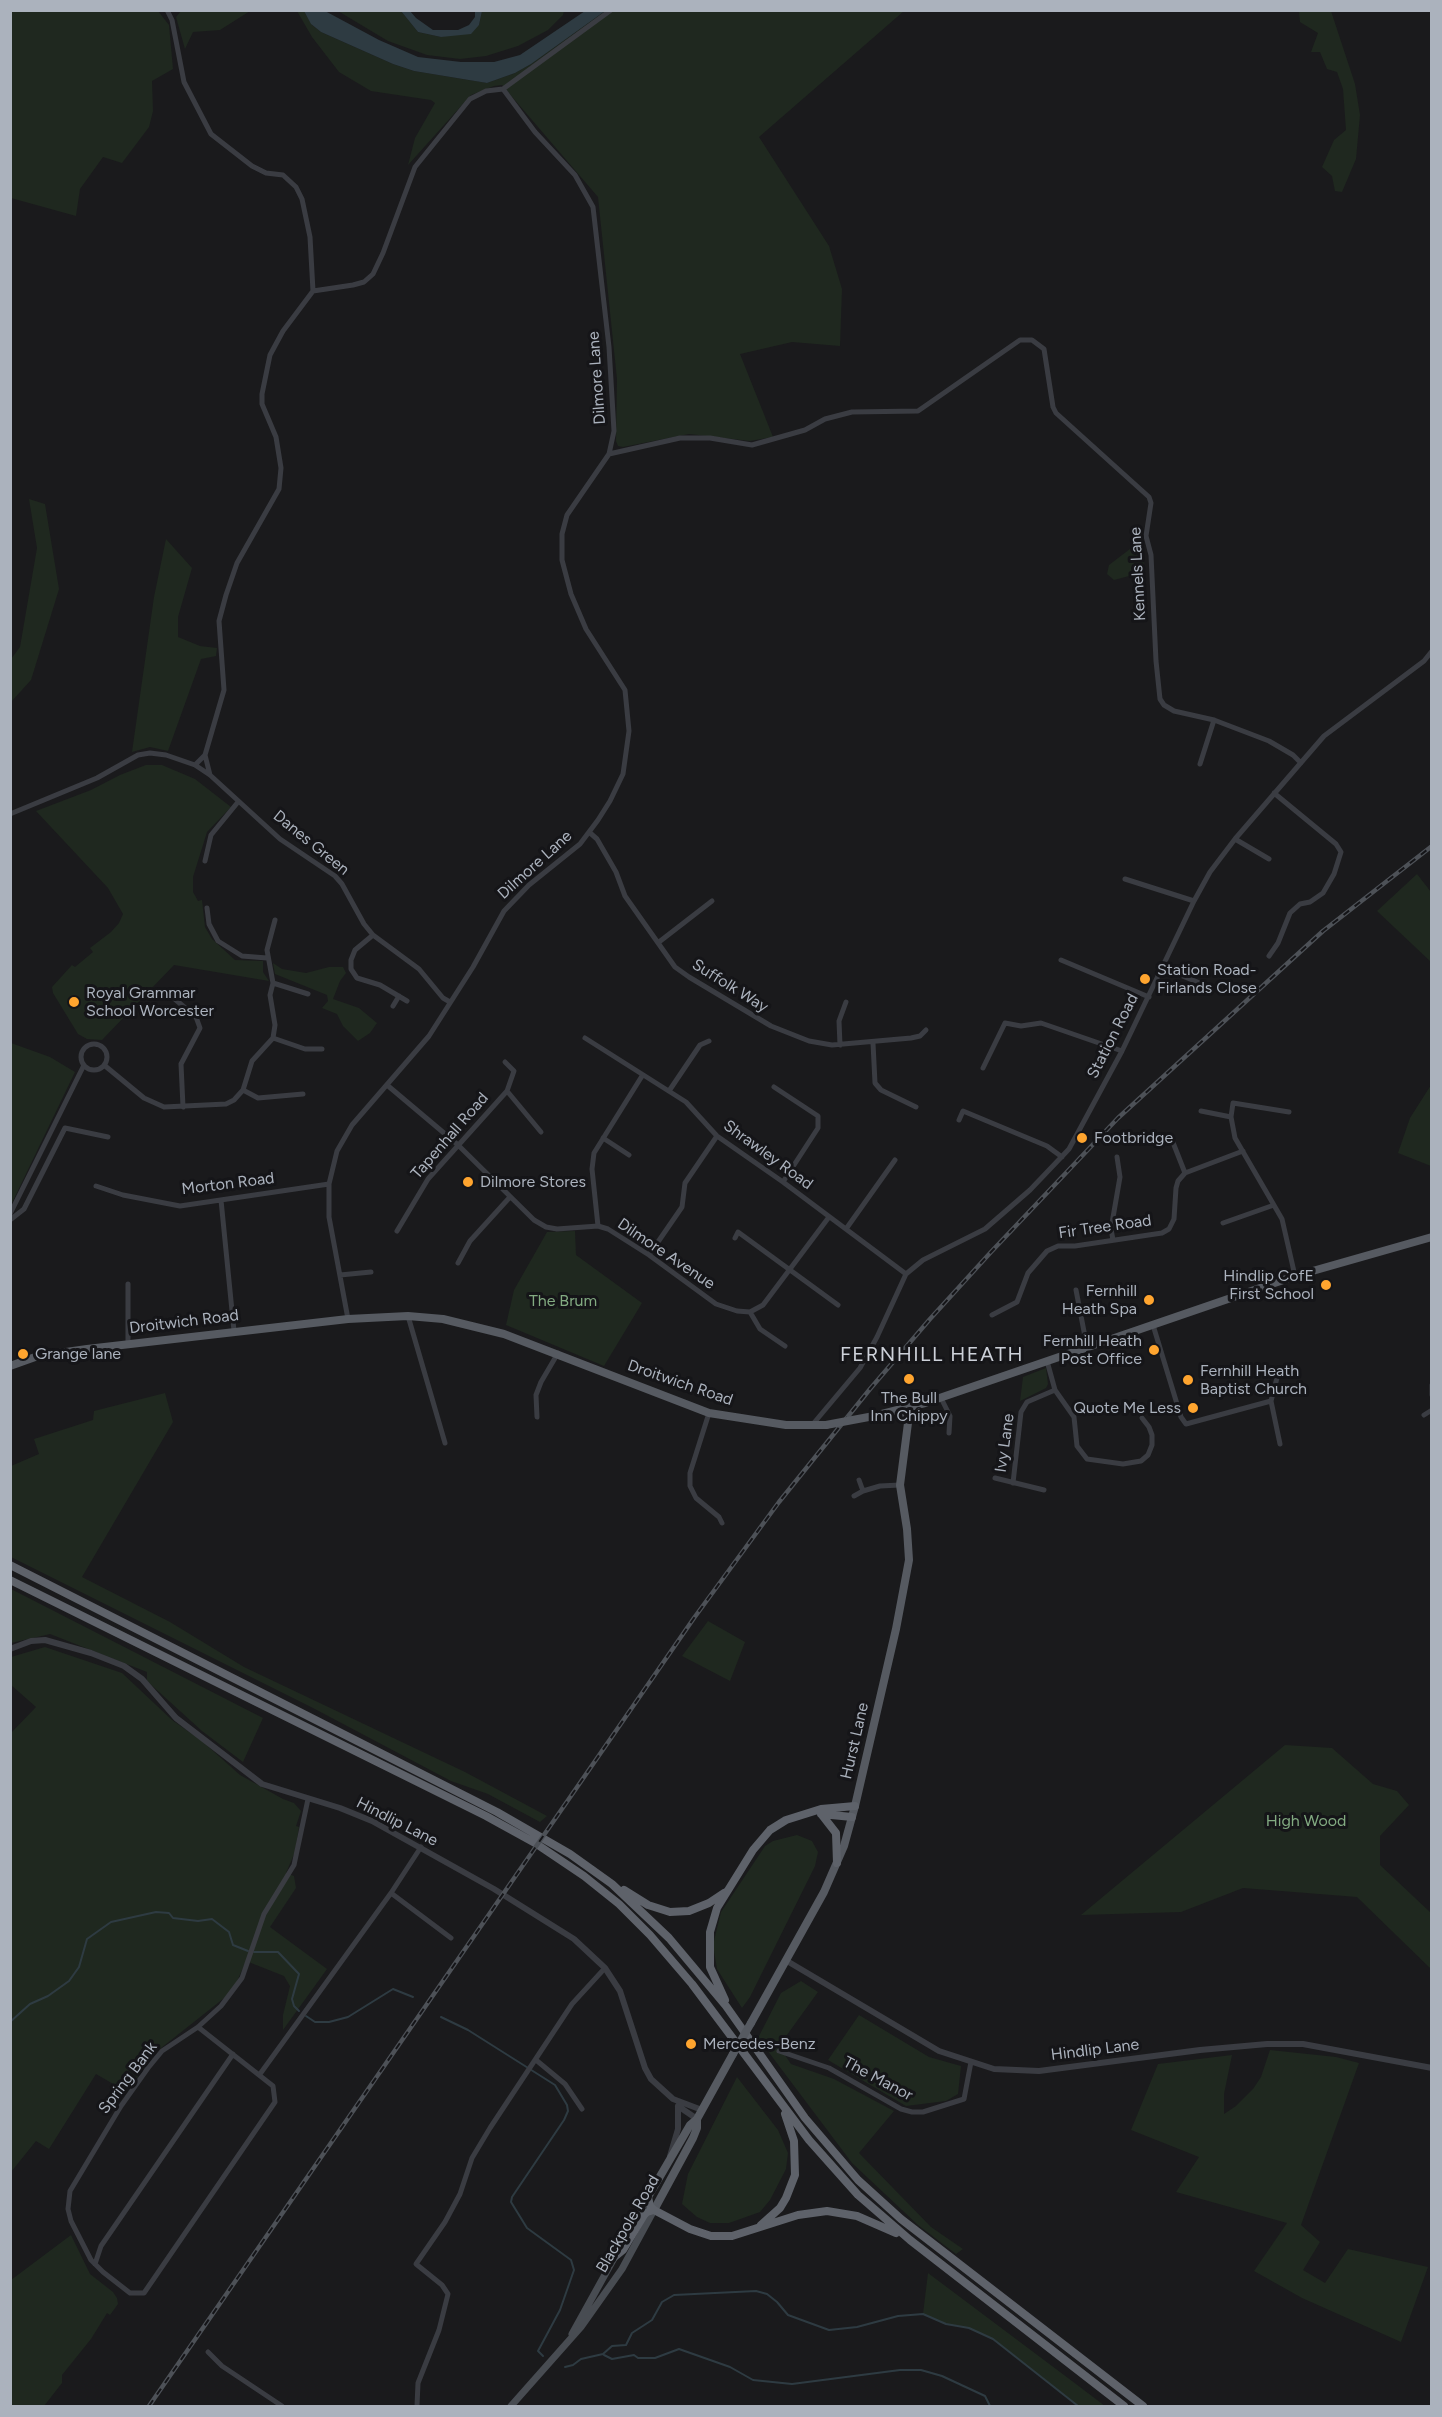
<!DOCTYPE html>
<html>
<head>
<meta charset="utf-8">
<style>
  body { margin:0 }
  #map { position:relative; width:1442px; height:2417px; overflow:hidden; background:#1a1a1c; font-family:Figtree,sans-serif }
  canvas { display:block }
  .frame { position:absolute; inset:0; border:12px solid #abb2bd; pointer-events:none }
</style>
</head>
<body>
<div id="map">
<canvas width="1442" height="2417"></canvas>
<div class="frame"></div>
</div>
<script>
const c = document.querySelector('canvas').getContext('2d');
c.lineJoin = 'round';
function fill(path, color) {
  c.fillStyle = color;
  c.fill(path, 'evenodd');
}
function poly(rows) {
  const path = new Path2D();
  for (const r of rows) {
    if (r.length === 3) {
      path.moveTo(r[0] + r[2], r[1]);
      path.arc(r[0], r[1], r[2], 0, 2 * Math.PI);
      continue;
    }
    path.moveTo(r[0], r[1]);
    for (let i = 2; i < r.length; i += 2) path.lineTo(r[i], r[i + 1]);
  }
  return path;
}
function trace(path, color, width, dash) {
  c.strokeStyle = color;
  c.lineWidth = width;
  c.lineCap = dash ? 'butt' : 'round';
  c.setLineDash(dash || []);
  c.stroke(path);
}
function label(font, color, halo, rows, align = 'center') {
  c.font = font + ' Figtree,sans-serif';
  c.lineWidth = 6;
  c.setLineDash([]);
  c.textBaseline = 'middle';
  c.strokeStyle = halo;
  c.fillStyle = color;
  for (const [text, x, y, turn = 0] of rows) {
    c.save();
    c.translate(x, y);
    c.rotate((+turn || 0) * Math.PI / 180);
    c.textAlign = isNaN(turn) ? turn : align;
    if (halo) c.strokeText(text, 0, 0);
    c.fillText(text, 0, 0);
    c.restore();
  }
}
const green = poly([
  [10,11,158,11,169,25,173,69,152,81,153,111,149,127,122,163,103,157,80,189,76,216,11,198],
  [181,11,181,10,250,11,220,30,193,32,185,49,176,17],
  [297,11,304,11,312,25,321,32,393,64,414,71,487,83,515,73,531,64,605,11,904,11,759,137,829,246,842,289,840,346,792,342,740,354,773,437,750,441,689,434,623,447,618,446,616,441,617,379,598,197,502,85,494,86,471,95,408,165,415,138,435,103,431,100,371,91,339,72,312,37],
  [338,11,401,11,418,32,441,37,479,25,482,11,564,11,563,15,548,30,518,46,486,56,460,59,427,55,388,41],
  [1299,11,1331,11,1355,84,1360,115,1356,159,1342,192,1335,191,1332,176,1322,167,1334,140,1346,130,1343,89,1337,72,1327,69,1320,52,1311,52,1318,33,1300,22],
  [29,499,45,504,59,589,31,680,11,702,11,659,20,647,37,548],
  [166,539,192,568,178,617,178,637,200,646,217,648,216,656,201,659,168,751,150,747,132,752,154,597],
  [1143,539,1144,572,1114,580,1107,574,1109,565],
  [146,765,162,765,195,779,231,807,207,832,193,877,193,892,198,901,202,900,205,927,212,939,235,960,263,961,263,972,269,981,174,965,102,1040,87,1039,78,1034,53,993,52,987,72,965,75,967,93,952,90,948,111,932,119,923,123,914,108,888,36,811,91,790,120,775],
  [1417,874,1431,892,1431,962,1377,911],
  [273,963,282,969,306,973,329,967,343,967,346,973,340,981,333,999,359,1008,377,1023,370,1033,358,1041,343,1026,337,1014,322,1008,328,1001,327,995,275,974],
  [11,1043,50,1057,75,1072,11,1205],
  [1431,1085,1431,1166,1398,1153,1410,1118],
  [575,1231,576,1255,642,1303,604,1366,506,1325,514,1290,547,1232],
  [1046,1368,1048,1384,1046,1388,1020,1401,1023,1377],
  [165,1393,173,1422,82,1577,170,1622,244,1667,465,1772,547,1816,540,1822,488,1794,451,1781,313,1708,11,1557,11,1466,39,1454,34,1439,93,1420,94,1411],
  [11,1589,263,1718,243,1762,202,1731,147,1681,147,1672,50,1634,11,1643],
  [708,1621,745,1642,730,1681,682,1656],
  [45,1647,122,1673,172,1720,202,1741,240,1775,283,1799,294,1803,301,1811,296,1826,299,1827,295,1852,286,1873,294,1876,296,1888,270,1927,327,1969,283,2030,283,2015,290,1986,284,1976,246,1961,235,1986,228,1995,156,2052,127,2092,96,2074,49,2149,36,2141,11,2172,11,1733,36,1707,11,1685,11,1657],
  [1285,1745,1332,1748,1373,1784,1397,1791,1409,1805,1380,1836,1380,1865,1431,1913,1431,1969,1357,1897,1243,1888,1181,1912,1081,1915],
  [797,1835,812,1841,818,1852,815,1866,750,1997,742,2008,717,1969,713,1945,721,1912,765,1846,773,1841],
  [801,1981,818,1992,779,2046,791,2064,834,2079,894,2111,859,2153,931,2227,963,2249,956,2254,918,2225,852,2163,758,2038,781,1993],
  [859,2015,929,2057,961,2066,958,2094,946,2101,906,2106,828,2060],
  [1270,2050,1336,2057,1359,2063,1301,2225,1320,2242,1303,2270,1325,2283,1348,2249,1428,2267,1401,2342,1302,2298,1254,2271,1287,2223,1176,2192,1199,2157,1131,2130,1158,2064,1232,2055,1224,2094,1224,2114,1236,2106,1253,2089,1261,2077],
  [737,2077,778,2130,788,2153,786,2169,770,2200,760,2212,729,2223,710,2223,697,2217,682,2204,688,2174],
  [71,2235,90,2274,113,2292,117,2298,118,2304,110,2315,107,2313,91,2339,62,2375,62,2383,44,2406,11,2406,11,2280],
  [928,2273,1072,2381,1105,2406,1078,2406,993,2339,969,2328,946,2324,923,2314]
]);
const water = poly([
  [304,11,325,11,379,40,418,57,461,62,494,62,520,55,585,11,605,11,531,64,515,73,487,83,414,71,393,64,321,32,311,24],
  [401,11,410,11,416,18,433,30,458,30,469,25,475,17,475,11,482,11,479,25,471,34,441,37,418,32]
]);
const stream = poly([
  [254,1952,278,1952,299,1974,292,1999,294,2006,299,2011],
  [306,2016,315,2022,329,2022,348,2017,393,1989,413,1997],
  [441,2017,468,2030,555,2085,567,2105,568,2111,564,2120,512,2197,511,2202,527,2228,571,2260,574,2270,560,2310,538,2351,543,2356],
  [10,2022,30,2004,48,1996,69,1981,79,1967,87,1939,111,1922,156,1912,169,1913,173,1918,198,1921,212,1919,229,1932,233,1945,248,1951],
  [604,2355,612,2359,634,2355,638,2358,655,2358,679,2349,730,2367,753,2380,792,2384,900,2370,921,2370,942,2376,985,2396,990,2406],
  [565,2367,573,2365,581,2359,603,2354,612,2346,626,2345,632,2333,652,2320,662,2302,674,2295,756,2291,767,2294,777,2302,788,2315,829,2330,857,2327,898,2316,923,2314,946,2324,969,2328,993,2339,1078,2406]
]);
const minor = poly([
  [167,10,172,20,184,82,211,134,252,166,266,173,283,175,296,187,302,199,310,237,313,291],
  [609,454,680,438,710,438,752,445,805,430,825,419,852,412,918,411,1020,340,1032,340,1044,349,1053,407,1056,413,1149,497,1151,503,1146,536,1151,555,1156,661,1160,699,1164,705,1174,711,1214,720,1269,741,1293,755,1301,763],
  [205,755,210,775],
  [1200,764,1214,720],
  [195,765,205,755,224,690,219,621,226,595,237,563,279,489,281,468,276,437,262,404,262,394,270,355,283,331,313,291,353,285,364,282,373,274,383,253,415,167,470,99,486,91,503,89,611,10],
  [10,814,97,778,138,755,150,753,166,755,195,765,210,775,280,839,335,876,342,884,364,924,373,935,419,969,443,998,450,1002],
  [589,832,597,839,616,872,625,896,675,967,689,977,771,1026,809,1041,832,1045,911,1038,920,1036,926,1030],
  [1235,839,1269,859],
  [205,861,211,835,238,802],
  [1125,879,1194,901],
  [207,908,209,924,218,941,242,956,267,958],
  [373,935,355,950,351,960,351,969,357,978,380,985,407,1001],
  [659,942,712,901],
  [1269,956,1278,943,1290,913,1300,904,1310,902,1323,893,1334,874,1341,852,1336,844,1274,793],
  [1061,960,1149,997],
  [1163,968,1212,988],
  [273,983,308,994],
  [170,995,196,1017,200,1028,181,1064,183,1107],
  [393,1006,399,996],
  [273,1038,305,1049,322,1049],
  [585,1038,686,1102,717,1136,783,1182,906,1274],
  [873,1043,875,1083,881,1090,916,1107],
  [94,1057,13],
  [840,1045,839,1021,846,1002],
  [505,1062,514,1071,507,1091,541,1132],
  [104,1065,144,1098,164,1107,226,1104,234,1100,243,1090,252,1061,273,1038,275,1025,270,995,273,983,267,950,275,920],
  [983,1068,1005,1023,1021,1026,1041,1023,1122,1051],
  [387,1085,457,1144,534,1220,546,1227,557,1229,598,1226,608,1229,649,1255,716,1304,737,1311,750,1312,763,1305,829,1217],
  [774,1087,818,1116,818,1128,783,1182],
  [243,1090,258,1098,303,1094],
  [669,1091,700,1045,709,1041],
  [1201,1111,1231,1117,1233,1103,1289,1112],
  [1231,1117,1235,1138,1282,1219,1295,1276],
  [959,1120,963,1111,1047,1146,1062,1157],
  [603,1138,629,1155],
  [1172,1140,1185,1173],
  [96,1186,123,1195,180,1206,329,1184],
  [221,1200,234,1331],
  [10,1214,84,1065],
  [10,1220,24,1209,65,1128,108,1137],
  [1223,1223,1274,1205],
  [598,1226,592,1169,594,1153,642,1076],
  [846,1229,895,1160],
  [397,1231,428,1179,507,1091],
  [735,1238,738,1232,838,1305],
  [1113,1240,1111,1229,1120,1177,1117,1157],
  [649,1255,682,1207,685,1183,717,1136],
  [458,1263,470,1241,510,1197],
  [340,1275,371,1272],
  [128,1284,128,1343],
  [1076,1290,1087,1347],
  [750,1312,760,1329,785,1346],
  [992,1315,1017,1302,1028,1273,1047,1251,1058,1246,1075,1246,1162,1233,1169,1229,1174,1219,1176,1188,1178,1181,1185,1173,1243,1151],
  [408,1316,445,1443],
  [348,1319,329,1217,329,1184,337,1151,352,1125,429,1036,473,967,504,911,529,885,580,844,598,820,610,801,623,774,629,731,625,690,586,629,571,594,562,560,562,534,567,515,609,454,614,431,609,347,593,207,575,175,535,132,503,89],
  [1153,1325,1181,1417,1186,1424,1271,1401,1280,1444],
  [1047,1361,1055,1390,1074,1417,1077,1446,1087,1459,1123,1464,1141,1461,1148,1455,1152,1445,1152,1435,1149,1427,1142,1418],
  [1432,1385,1432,1395],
  [941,1398,950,1416,949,1433],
  [1271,1401,1278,1374],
  [709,1413,690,1473,690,1486,696,1498,719,1517,722,1523],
  [1424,1415,1432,1410],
  [537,1417,536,1395,541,1382,558,1353],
  [813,1424,860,1368,877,1337,906,1274,923,1260,985,1229,1030,1190,1069,1149,1122,1051,1194,901,1210,872,1235,839,1324,736,1424,661,1432,651],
  [995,1478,1044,1490],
  [1013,1483,1021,1412,1027,1402,1055,1390],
  [863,1491,880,1486,900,1485],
  [854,1496,863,1491,859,1480],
  [391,1893,451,1938],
  [198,2027,273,2086,275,2102,144,2293,130,2293,103,2272,91,2260,71,2221,68,2209,70,2191,121,2106,148,2068,162,2051,198,2027,221,2006,242,1978,264,1914,294,1865,308,1799],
  [779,2051,829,2068,901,2109,912,2112,923,2112,964,2099,971,2062],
  [536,2060,565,2084,582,2109],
  [260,2074,391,1893,421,1847],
  [95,2264,101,2246,233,2054],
  [208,2352,222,2366,282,2406],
  [417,2406,418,2383,439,2330,448,2294,442,2285,416,2264,445,2222,460,2194,472,2158,490,2128,572,2004,605,1968]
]);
const tertiary = poly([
  [10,1649,31,1641,45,1640,91,1653,124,1666,142,1679,176,1718,262,1784,340,1808,372,1821,494,1889,574,1939,605,1968,620,1991,645,2068,651,2079,673,2099,702,2110],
  [787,1961,939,2051,994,2069,1039,2071,1200,2050,1267,2044,1303,2044,1432,2068],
  [678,2106,697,2119],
  [670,2156,678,2129,678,2106]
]);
const secondary = poly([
  [572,2334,648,2197],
  [511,2406,581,2327,622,2269,654,2210]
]);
const primary = poly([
  [10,1366,38,1356,87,1349,348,1319,408,1316,443,1319,504,1334,709,1413,786,1425,826,1425],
  [874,1416,925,1403,1295,1276,1432,1237],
  [751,2023,824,1892,844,1846,855,1806,896,1629,909,1560,907,1529,900,1485,908,1423,905,1409],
  [648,2197,690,2125,697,2119,733,2054],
  [654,2210,693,2138,697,2128,697,2119]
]);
const trunk = poly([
  [10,1565,497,1812,570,1854,612,1884,669,1938,726,2006,805,2118,858,2180,901,2219,1143,2406],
  [10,1580,486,1816,535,1843,584,1876,619,1904,650,1935,692,1984,809,2140,858,2195,910,2240,1124,2406],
  [821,1814,852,1817],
  [822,1815,836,1833,837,1863],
  [624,1890,648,1905,670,1912,689,1911,709,1903,724,1893],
  [725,2000,710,1967,710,1932,717,1908,753,1850,770,1830,786,1820,821,1809,855,1806],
  [648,2197,650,2206,654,2210,690,2229,711,2236,732,2236,798,2215,827,2211,857,2216,896,2233],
  [761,2225,780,2208,786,2198,795,2175,794,2141,785,2114],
  [612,2259,623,2250,644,2215,647,2212,654,2210]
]);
const rail = poly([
  [149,2406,694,1618,779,1502,870,1389,930,1319,991,1252,1118,1118,1323,931,1432,846]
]);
const primaryBridge = poly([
  [826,1425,874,1416],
  [733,2054,751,2023]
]);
const markers = [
  [1145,979,6,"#ffa52f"],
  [74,1002,6,"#ffa52f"],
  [1082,1138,6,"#ffa52f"],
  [468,1182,6,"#ffa52f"],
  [1326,1285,6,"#ffa52f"],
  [1149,1300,6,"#ffa52f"],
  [1154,1350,6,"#ffa52f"],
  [23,1354,6,"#ffa52f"],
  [909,1379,6,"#ffa52f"],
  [1188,1380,6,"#ffa52f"],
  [1193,1408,6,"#ffa52f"],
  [691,2044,6,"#ffa52f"]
];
const streetNames = [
  ["Dilmore Lane",597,378,-94],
  ["Kennels Lane",1138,574,-93],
  ["Danes Green",311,843,39],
  ["Dilmore Lane",535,865,-42],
  ["Suffolk Way",730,986,32],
  ["Station Road",1113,1036,-63],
  ["Tapenhall Road",450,1136,-49],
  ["Shrawley Road",768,1155,36],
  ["Morton Road",228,1184,-7],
  ["Fir Tree Road",1105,1227,-8],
  ["Dilmore Avenue",666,1254,34],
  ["Droitwich Road",184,1322,-7],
  ["Droitwich Road",680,1383,19],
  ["Ivy Lane",1005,1443,-82],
  ["Hurst Lane",855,1741,-77],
  ["Hindlip Lane",397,1822,27],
  ["Hindlip Lane",1095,2050,-7],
  ["Spring Bank",128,2078,-53],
  ["The Manor",878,2079,28],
  ["Blackpole Road",628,2224,-60]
];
const poiNames = [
  ["Station Road-",1157,970],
  ["Firlands Close",1157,988],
  ["Royal Grammar",86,993],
  ["School Worcester",86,1011],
  ["Footbridge",1094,1138],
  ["Dilmore Stores",480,1182],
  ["Hindlip CofE",1314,1276,"right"],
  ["First School",1314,1294,"right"],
  ["Fernhill",1137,1291,"right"],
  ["Heath Spa",1137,1309,"right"],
  ["Fernhill Heath",1142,1341,"right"],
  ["Post Office",1142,1359,"right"],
  ["Grange lane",35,1354],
  ["Fernhill Heath",1200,1371],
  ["Baptist Church",1200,1389],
  ["The Bull",909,1398,"center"],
  ["Inn Chippy",909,1416,"center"],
  ["Quote Me Less",1181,1408,"right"],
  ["Mercedes-Benz",703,2044]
];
const parkNames = [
  ["The Brum",563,1301],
  ["High Wood",1306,1821]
];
const quarterNames = [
  ["FERNHILL HEATH",932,1355]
];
fill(green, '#1f281f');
fill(water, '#2e3b42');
trace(stream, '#2e3b42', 2);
trace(minor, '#3a3c42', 5);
trace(tertiary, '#3a3c42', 6);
trace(secondary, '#484c52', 7);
trace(primary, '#565a61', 8);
trace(trunk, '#5e626a', 8);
trace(rail, '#4d5157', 4.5);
trace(rail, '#151518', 2, [7]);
trace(primaryBridge, '#565a61', 8);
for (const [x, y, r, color] of markers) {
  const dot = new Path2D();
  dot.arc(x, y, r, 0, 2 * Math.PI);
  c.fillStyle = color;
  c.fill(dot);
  trace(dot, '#151518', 2);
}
label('16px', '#abb2bd', '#151518', streetNames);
label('16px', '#abb2bd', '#151518', poiNames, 'left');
label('16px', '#82aa81', '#151518', parkNames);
c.letterSpacing = '1.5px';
label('20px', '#cdd1d9', '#151518', quarterNames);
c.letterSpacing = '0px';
</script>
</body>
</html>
